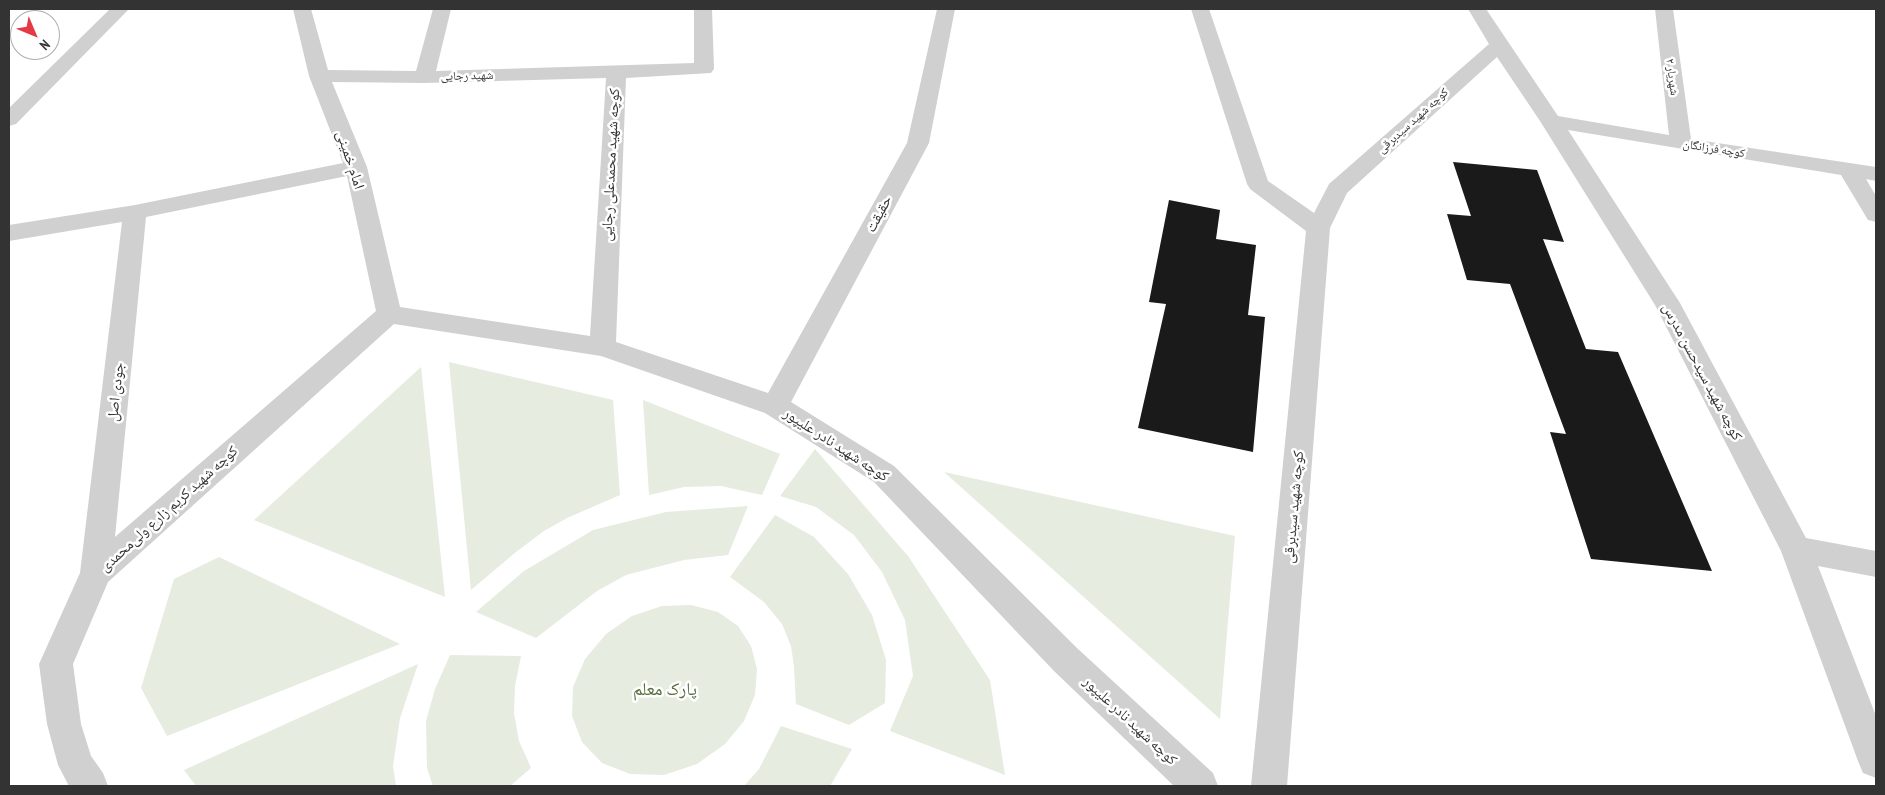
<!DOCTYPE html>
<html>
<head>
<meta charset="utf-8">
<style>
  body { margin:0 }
  #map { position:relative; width:1885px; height:795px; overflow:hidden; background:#fff; font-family:"PT Sans Narrow",sans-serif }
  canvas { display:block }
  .frame { position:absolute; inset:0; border:10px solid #333; pointer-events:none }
  .north { position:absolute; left:10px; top:10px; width:50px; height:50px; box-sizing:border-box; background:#fff; border:1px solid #adadad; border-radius:50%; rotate:135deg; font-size:14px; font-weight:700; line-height:20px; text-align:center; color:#333 }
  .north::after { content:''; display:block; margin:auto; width:18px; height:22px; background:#e63946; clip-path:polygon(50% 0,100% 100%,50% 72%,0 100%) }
</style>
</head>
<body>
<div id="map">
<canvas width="1885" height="795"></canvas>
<div class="frame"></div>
<div class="north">N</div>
</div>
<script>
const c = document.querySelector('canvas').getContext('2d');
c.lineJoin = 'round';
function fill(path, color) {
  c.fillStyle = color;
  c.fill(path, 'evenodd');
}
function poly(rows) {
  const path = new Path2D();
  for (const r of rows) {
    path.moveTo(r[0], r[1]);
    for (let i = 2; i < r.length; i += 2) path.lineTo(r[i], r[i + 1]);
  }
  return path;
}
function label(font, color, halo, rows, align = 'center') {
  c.font = font + ' "PT Sans Narrow","Noto Naskh Arabic",sans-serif';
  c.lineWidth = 5;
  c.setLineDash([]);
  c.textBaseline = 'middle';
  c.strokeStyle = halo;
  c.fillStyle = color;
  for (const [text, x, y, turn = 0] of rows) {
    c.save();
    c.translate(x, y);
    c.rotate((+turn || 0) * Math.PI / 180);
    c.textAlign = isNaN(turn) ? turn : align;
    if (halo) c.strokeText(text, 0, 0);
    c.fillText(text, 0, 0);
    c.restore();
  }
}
const green = poly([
  [449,362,613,400,620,495,567,518,544,531,516,552,471,590],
  [421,367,445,597,254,520],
  [643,400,780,454,762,495,721,486,684,487,649,495],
  [815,449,908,556,990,680,1005,775,890,731,913,676,905,620,882,572,854,535,816,507,780,496],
  [944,472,1235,536,1220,719],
  [748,506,728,555,684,560,626,575,597,591,536,638,476,612,524,571,593,530,666,512],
  [775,515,814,537,848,574,872,615,886,660,885,703,849,725,796,704,794,667,791,646,782,624,764,602,730,577],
  [219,557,400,644,167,736,141,688,174,579],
  [691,605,718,612,738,626,751,646,757,669,755,695,744,721,725,744,697,764,664,775,630,774,602,763,582,742,572,716,573,687,585,659,606,634,632,616,662,606],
  [450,655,521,656,515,686,514,713,519,741,531,768,510,786,433,786,427,768,426,721,435,689],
  [418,664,400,718,393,766,396,786,196,786,184,770],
  [781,726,852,749,830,786,744,786,759,769]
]);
const building = poly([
  [1453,162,1537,170,1564,242,1543,239,1586,349,1618,352,1712,571,1591,559,1550,432,1566,434,1510,284,1467,280,1447,214,1471,216],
  [1169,200,1220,210,1216,239,1256,245,1248,315,1265,317,1253,452,1138,428,1166,304,1149,302]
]);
const street = poly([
  [110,9,129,9,16,124,9,126,9,108,110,9],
  [293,9,311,9,328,70,416,71,433,9,451,9,436,71,694,63,694,9,712,9,714,69,711,73,626,78,616,342,768,393,907,143,937,9,955,9,929,143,791,402,894,466,1078,649,1213,773,1218,786,1174,786,1054,671,874,482,765,413,601,356,394,324,108,582,73,664,81,724,91,756,103,773,108,786,69,786,58,765,47,724,39,664,80,573,122,222,9,241,9,225,135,205,343,163,309,76,293,9],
  [606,78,590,336,400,307,367,167,332,82,424,83,606,78],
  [347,176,376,311,115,537,146,217,347,176],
  [1191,9,1209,9,1268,181,1314,213,1329,184,1489,44,1468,9,1486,9,1558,116,1669,135,1655,9,1673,9,1691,139,1876,167,1876,181,1866,179,1876,196,1876,222,1868,220,1841,175,1568,130,1680,303,1806,538,1876,551,1876,577,1818,566,1876,716,1876,778,1863,773,1858,761,1781,551,1655,305,1540,121,1497,57,1347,193,1330,228,1287,786,1251,786,1306,231,1250,189,1247,184,1191,9]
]);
const farStreetnames = [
  ["شهید رجایی",467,76,-1],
  ["شهریار ۲",1672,77,83],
  ["کوچه شهید سیدبرقی",1413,121,-42],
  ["کوچه فرزانگان",1714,149,9]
];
const streetNames = [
  ["امام خمینی",350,160,72],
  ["کوچه شهید محمدعلی رجایی",611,165,-87],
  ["حقیقت",879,214,-62],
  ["کوچه شهید سیدحسن مدرس",1702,372,62],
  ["جودی اصل",116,392,-84],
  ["کوچه شهید نادر علیپور",836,445,33],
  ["کوچه شهید سیدبرقی",1294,507,-85],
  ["کوچه شهید کریم زارع‌ ولی‌محمدی",169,509,-42],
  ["کوچه شهید نادر علیپور",1130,721,43]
];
const nearParknames = [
  ["پارک معلم",665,690]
];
fill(green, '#e6ecdf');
fill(building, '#1a1a1a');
fill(street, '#d0d0d0');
label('12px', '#333', '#fff', farStreetnames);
label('15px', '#333', '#fff', streetNames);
label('18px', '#56703f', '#fff', nearParknames);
</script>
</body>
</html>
